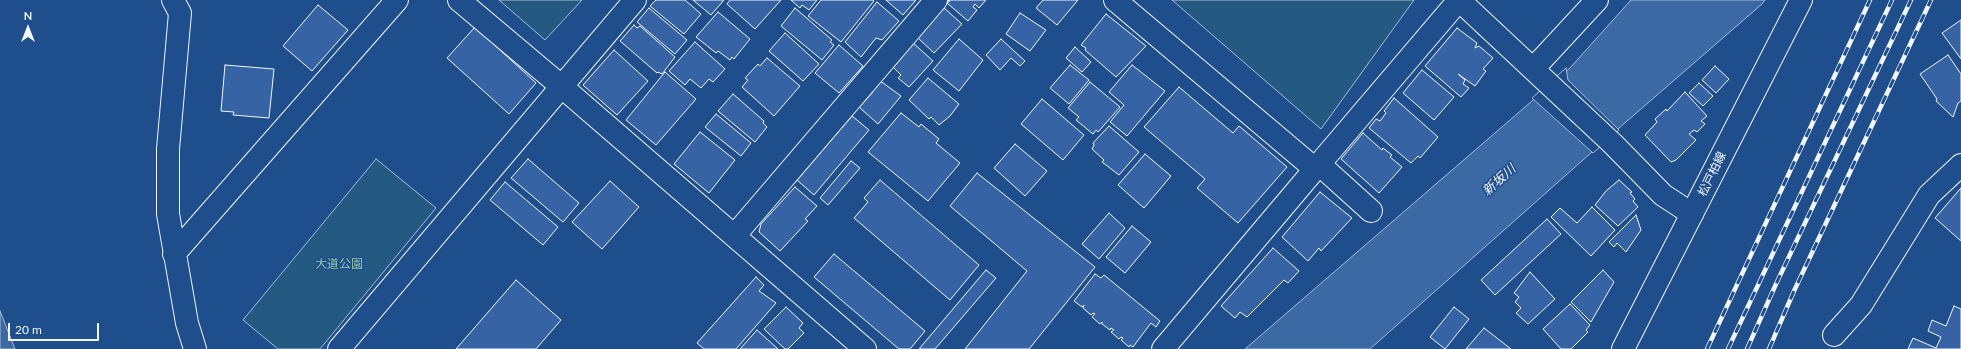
<!DOCTYPE html>
<html>
<head>
<meta charset="utf-8">
<style>
  body { margin:0 }
  #map { position:relative; width:1961px; height:349px; overflow:hidden; background:#1f4e8c; font-family:Lato,sans-serif }
  canvas { display:block }
  .north { position:absolute; left:8px; top:8px; width:40px; height:40px; -webkit-text-stroke:3px #1f4e8c; paint-order:stroke; rotate:0deg; font-size:11px; font-weight:700; line-height:16px; text-align:center; color:#f2f6ff }
  .north::after { content:''; display:block; margin:auto; width:14px; height:18px; background:#f2f6ff; clip-path:polygon(50% 0,100% 100%,50% 72%,0 100%) }
  .scale { position:absolute; left:8px; top:323px; width:91px; height:18px; box-sizing:border-box; border:2px solid #f2f6ff; border-top:0; padding-left:5px; font-size:12px; line-height:14px; white-space:nowrap; color:#f2f6ff; -webkit-text-stroke:3px #1f4e8c; paint-order:stroke }
</style>
</head>
<body>
<div id="map">
<canvas width="1961" height="349"></canvas>
<div class="north">N</div>
<div class="scale">20 m</div>
</div>
<script>
const c = document.querySelector('canvas').getContext('2d');
c.lineJoin = 'round';
function fill(path, color) {
  c.fillStyle = color;
  c.fill(path, 'evenodd');
}
function poly(rows) {
  const path = new Path2D();
  for (const r of rows) {
    path.moveTo(r[0], r[1]);
    for (let i = 2; i < r.length; i += 2) path.lineTo(r[i], r[i + 1]);
  }
  return path;
}
function trace(path, color, width, dash) {
  c.strokeStyle = color;
  c.lineWidth = width;
  c.lineCap = dash ? 'butt' : 'round';
  c.setLineDash(dash || []);
  c.stroke(path);
}
function label(font, color, halo, rows, align = 'center') {
  c.font = font + ' Lato,"Noto Sans JP",sans-serif';
  c.lineWidth = 3;
  c.setLineDash([]);
  c.textBaseline = 'middle';
  c.strokeStyle = halo;
  c.fillStyle = color;
  for (const [text, x, y, turn = 0] of rows) {
    c.save();
    c.translate(x, y);
    c.rotate((+turn || 0) * Math.PI / 180);
    c.textAlign = isNaN(turn) ? turn : align;
    if (halo) c.strokeText(text, 0, 0);
    c.fillText(text, 0, 0);
    c.restore();
  }
}
const green = poly([
  [499,0,582,0,545,40,499,0],
  [1172,0,1414,0,1321,129,1172,0],
  [376,159,436,208,320,349,278,349,243,320,376,159]
]);
const water = poly([
  [1631,0,1765,0,1762,4,1619,128,1370,349,1245,349,1569,69,1631,0],
  [0,311,15,349,0,349,0,311]
]);
const pier = poly([
  [1566,68,1568,80,1619,130,1593,153,1532,98,1566,68]
]);
const building = poly([
  [656,0,685,0,701,14,684,34,650,6,656,0],
  [693,0,724,0,711,15,693,0],
  [730,0,781,0,755,29,727,4,730,0],
  [791,0,817,0,809,10,802,5,800,8,791,0],
  [821,0,873,0,874,1,841,42,808,16,821,0],
  [886,0,916,0,903,15,886,0],
  [948,0,986,0,979,8,975,4,973,7,977,10,968,21,947,3,950,1,948,0],
  [1043,0,1078,0,1057,25,1036,8,1043,0],
  [877,2,899,21,882,40,876,38,861,57,845,42,877,2],
  [318,5,348,30,312,71,283,46,318,5],
  [649,8,687,40,675,54,637,22,649,8],
  [795,8,832,40,830,42,834,45,822,60,781,26,795,8],
  [944,8,962,24,934,53,917,37,944,8],
  [718,12,750,39,734,59,732,57,730,60,718,51,716,53,696,37,718,12],
  [1020,13,1046,30,1030,51,1006,34,1020,13],
  [1106,14,1146,46,1116,77,1085,50,1086,48,1081,45,1106,14],
  [1961,20,1961,59,1942,33,1961,20],
  [634,25,637,28,640,26,675,57,662,74,658,72,657,73,620,41,634,25],
  [475,27,536,83,509,114,447,58,475,27],
  [1457,28,1477,43,1475,48,1479,46,1493,58,1483,69,1486,71,1475,86,1458,74,1465,80,1463,84,1469,88,1461,97,1425,66,1457,28],
  [785,33,819,64,803,81,769,51,785,33],
  [959,39,983,60,959,91,933,70,959,39],
  [1001,39,1025,61,1020,66,1011,58,1000,70,986,55,1001,39],
  [695,42,725,69,713,82,709,79,701,88,690,79,685,85,669,71,695,42],
  [912,42,933,61,909,87,898,78,901,75,892,66,912,42],
  [839,45,863,66,839,93,815,73,839,45],
  [1075,47,1091,62,1082,72,1066,58,1075,47],
  [614,50,648,81,617,115,583,85,614,50],
  [1948,55,1961,74,1961,101,1958,103,1953,117,1936,101,1937,99,1920,74,1948,55],
  [767,58,800,86,774,116,742,87,748,80,745,78,758,64,760,66,767,58],
  [225,65,274,69,269,118,233,115,234,112,221,111,225,65],
  [1070,65,1089,80,1069,104,1050,88,1070,65],
  [1132,65,1165,91,1127,136,1110,122,1124,105,1109,92,1132,65],
  [1715,66,1729,79,1716,93,1702,80,1715,66],
  [1422,70,1454,97,1434,120,1403,93,1422,70],
  [665,72,696,99,656,145,626,120,665,72],
  [928,78,959,104,950,116,939,125,931,117,929,119,909,100,928,78],
  [879,80,901,96,878,124,859,107,873,92,870,90,879,80],
  [1090,82,1120,107,1098,132,1096,130,1093,134,1076,120,1079,117,1068,108,1090,82],
  [1699,83,1713,96,1703,106,1689,93,1699,83],
  [1179,87,1233,133,1239,126,1287,167,1238,223,1197,188,1205,179,1144,127,1179,87],
  [1685,92,1707,116,1701,121,1705,124,1697,132,1694,130,1689,134,1696,140,1676,160,1671,162,1645,135,1657,122,1655,119,1666,109,1667,111,1685,92],
  [733,94,764,121,763,123,767,127,755,142,718,111,733,94],
  [1394,98,1438,137,1420,158,1418,156,1411,163,1369,128,1376,119,1380,121,1386,113,1384,111,1394,98],
  [1042,99,1084,135,1063,160,1021,124,1042,99],
  [901,113,919,127,921,124,939,139,936,143,960,163,928,201,868,152,901,113],
  [716,114,751,143,741,156,705,127,716,114],
  [852,116,869,130,814,195,797,180,852,116],
  [1109,126,1139,152,1119,175,1102,162,1104,160,1092,149,1094,145,1093,143,1109,126],
  [700,132,735,160,709,193,674,164,700,132],
  [1363,133,1382,150,1383,148,1392,155,1390,157,1402,167,1379,193,1341,159,1363,133],
  [1015,144,1047,171,1025,196,994,168,1015,144],
  [1145,154,1171,176,1144,208,1118,185,1145,154],
  [528,159,579,203,563,222,511,178,528,159],
  [851,161,860,168,828,205,820,198,851,161],
  [977,173,1095,267,1029,349,965,349,1027,271,950,206,977,173],
  [880,180,979,265,950,300,854,218,868,202,864,198,880,180],
  [1619,180,1632,192,1630,193,1635,199,1633,201,1638,207,1618,226,1595,205,1606,191,1619,180],
  [610,181,639,207,602,249,572,222,610,181],
  [505,182,558,227,543,245,490,200,505,182],
  [795,187,817,206,805,219,808,221,780,251,759,232,761,224,795,187],
  [1961,188,1961,241,1935,218,1961,188],
  [1320,192,1352,218,1321,251,1319,248,1308,261,1282,237,1320,192],
  [1592,207,1615,230,1591,256,1551,217,1560,208,1577,223,1592,207],
  [1109,213,1125,228,1099,259,1082,244,1109,213],
  [1636,215,1641,230,1626,252,1617,243,1614,247,1609,242,1636,215],
  [1547,219,1561,234,1495,295,1481,280,1547,219],
  [1132,226,1151,242,1125,273,1106,257,1132,226],
  [1273,248,1299,271,1288,283,1284,280,1247,317,1240,312,1235,318,1221,306,1273,248],
  [834,254,925,331,910,349,899,349,814,277,834,254],
  [986,270,996,278,935,349,919,349,986,270],
  [1603,270,1614,282,1591,322,1571,302,1603,270],
  [1530,272,1555,299,1528,324,1516,313,1521,308,1515,302,1519,297,1514,293,1530,272],
  [1095,274,1101,278,1104,275,1160,321,1156,327,1151,323,1133,347,1130,345,1129,347,1121,340,1123,338,1121,337,1119,339,1111,332,1114,330,1111,328,1110,330,1102,324,1102,322,1100,324,1092,317,1095,314,1093,313,1091,315,1083,308,1084,305,1082,307,1074,301,1095,274],
  [756,277,764,285,759,291,776,303,736,349,704,349,697,343,756,277],
  [516,280,561,320,536,349,456,349,516,280],
  [1570,304,1590,325,1586,330,1588,332,1571,349,1561,349,1543,329,1570,304],
  [1954,306,1961,309,1961,349,1908,349,1913,338,1936,348,1941,337,1928,331,1932,320,1946,326,1954,306],
  [786,307,803,323,799,328,804,333,788,349,785,349,764,329,786,307],
  [1454,307,1469,319,1445,349,1430,337,1454,307],
  [1484,328,1511,349,1466,349,1484,328],
  [757,330,778,349,740,349,757,330]
]);
const minor = poly([
  [173,0,180,13,168,149,168,214,187,323,195,349],
  [459,0,561,86,865,349],
  [1115,0,1315,169,1459,0,1613,144,1663,195,1692,214],
  [1533,69,1597,0],
  [1319,164,1371,211],
  [735,235,936,0],
  [174,254,397,0],
  [1834,335,1861,305,1929,195,1961,165],
  [339,349,635,0],
  [1163,349,1315,169]
]);
const secondary = poly([
  [1623,349,1801,0]
]);
const rail = poly([
  [1707,349,1870,0],
  [1728,349,1892,0],
  [1747,349,1776,284,1911,0],
  [1769,349,1794,291,1931,0]
]);
const streetNames = [
  ["松戸柏線",1712,174,-64]
];
const parkNames = [
  ["大道公園",339,264]
];
const waterNames = [
  ["新坂川",1499,180,-42]
];
fill(green, '#245a82');
trace(green, '#a8bbd7', 1);
fill(water, '#3b69a3');
trace(water, '#a8bbd7', 1);
fill(pier, '#1f4e8c');
trace(pier, '#a8bbd7', 1);
fill(building, '#3563a3');
trace(building, '#f2f6ff', 1);
trace(minor, '#f2f6ff', 24);
trace(secondary, '#f2f6ff', 24);
trace(minor, '#1f4e8c', 22);
trace(secondary, '#1f4e8c', 22);
trace(rail, '#f2f6ff', 4.5);
trace(rail, '#1f4e8c', 3, [9]);
label('12px', '#f2f6ff', '#1f4e8c', streetNames);
label('12px', '#97c8a6', '#1f4e8c', parkNames);
label('italic 13px', '#f2f6ff', '#1f4e8c', waterNames);
</script>
</body>
</html>
